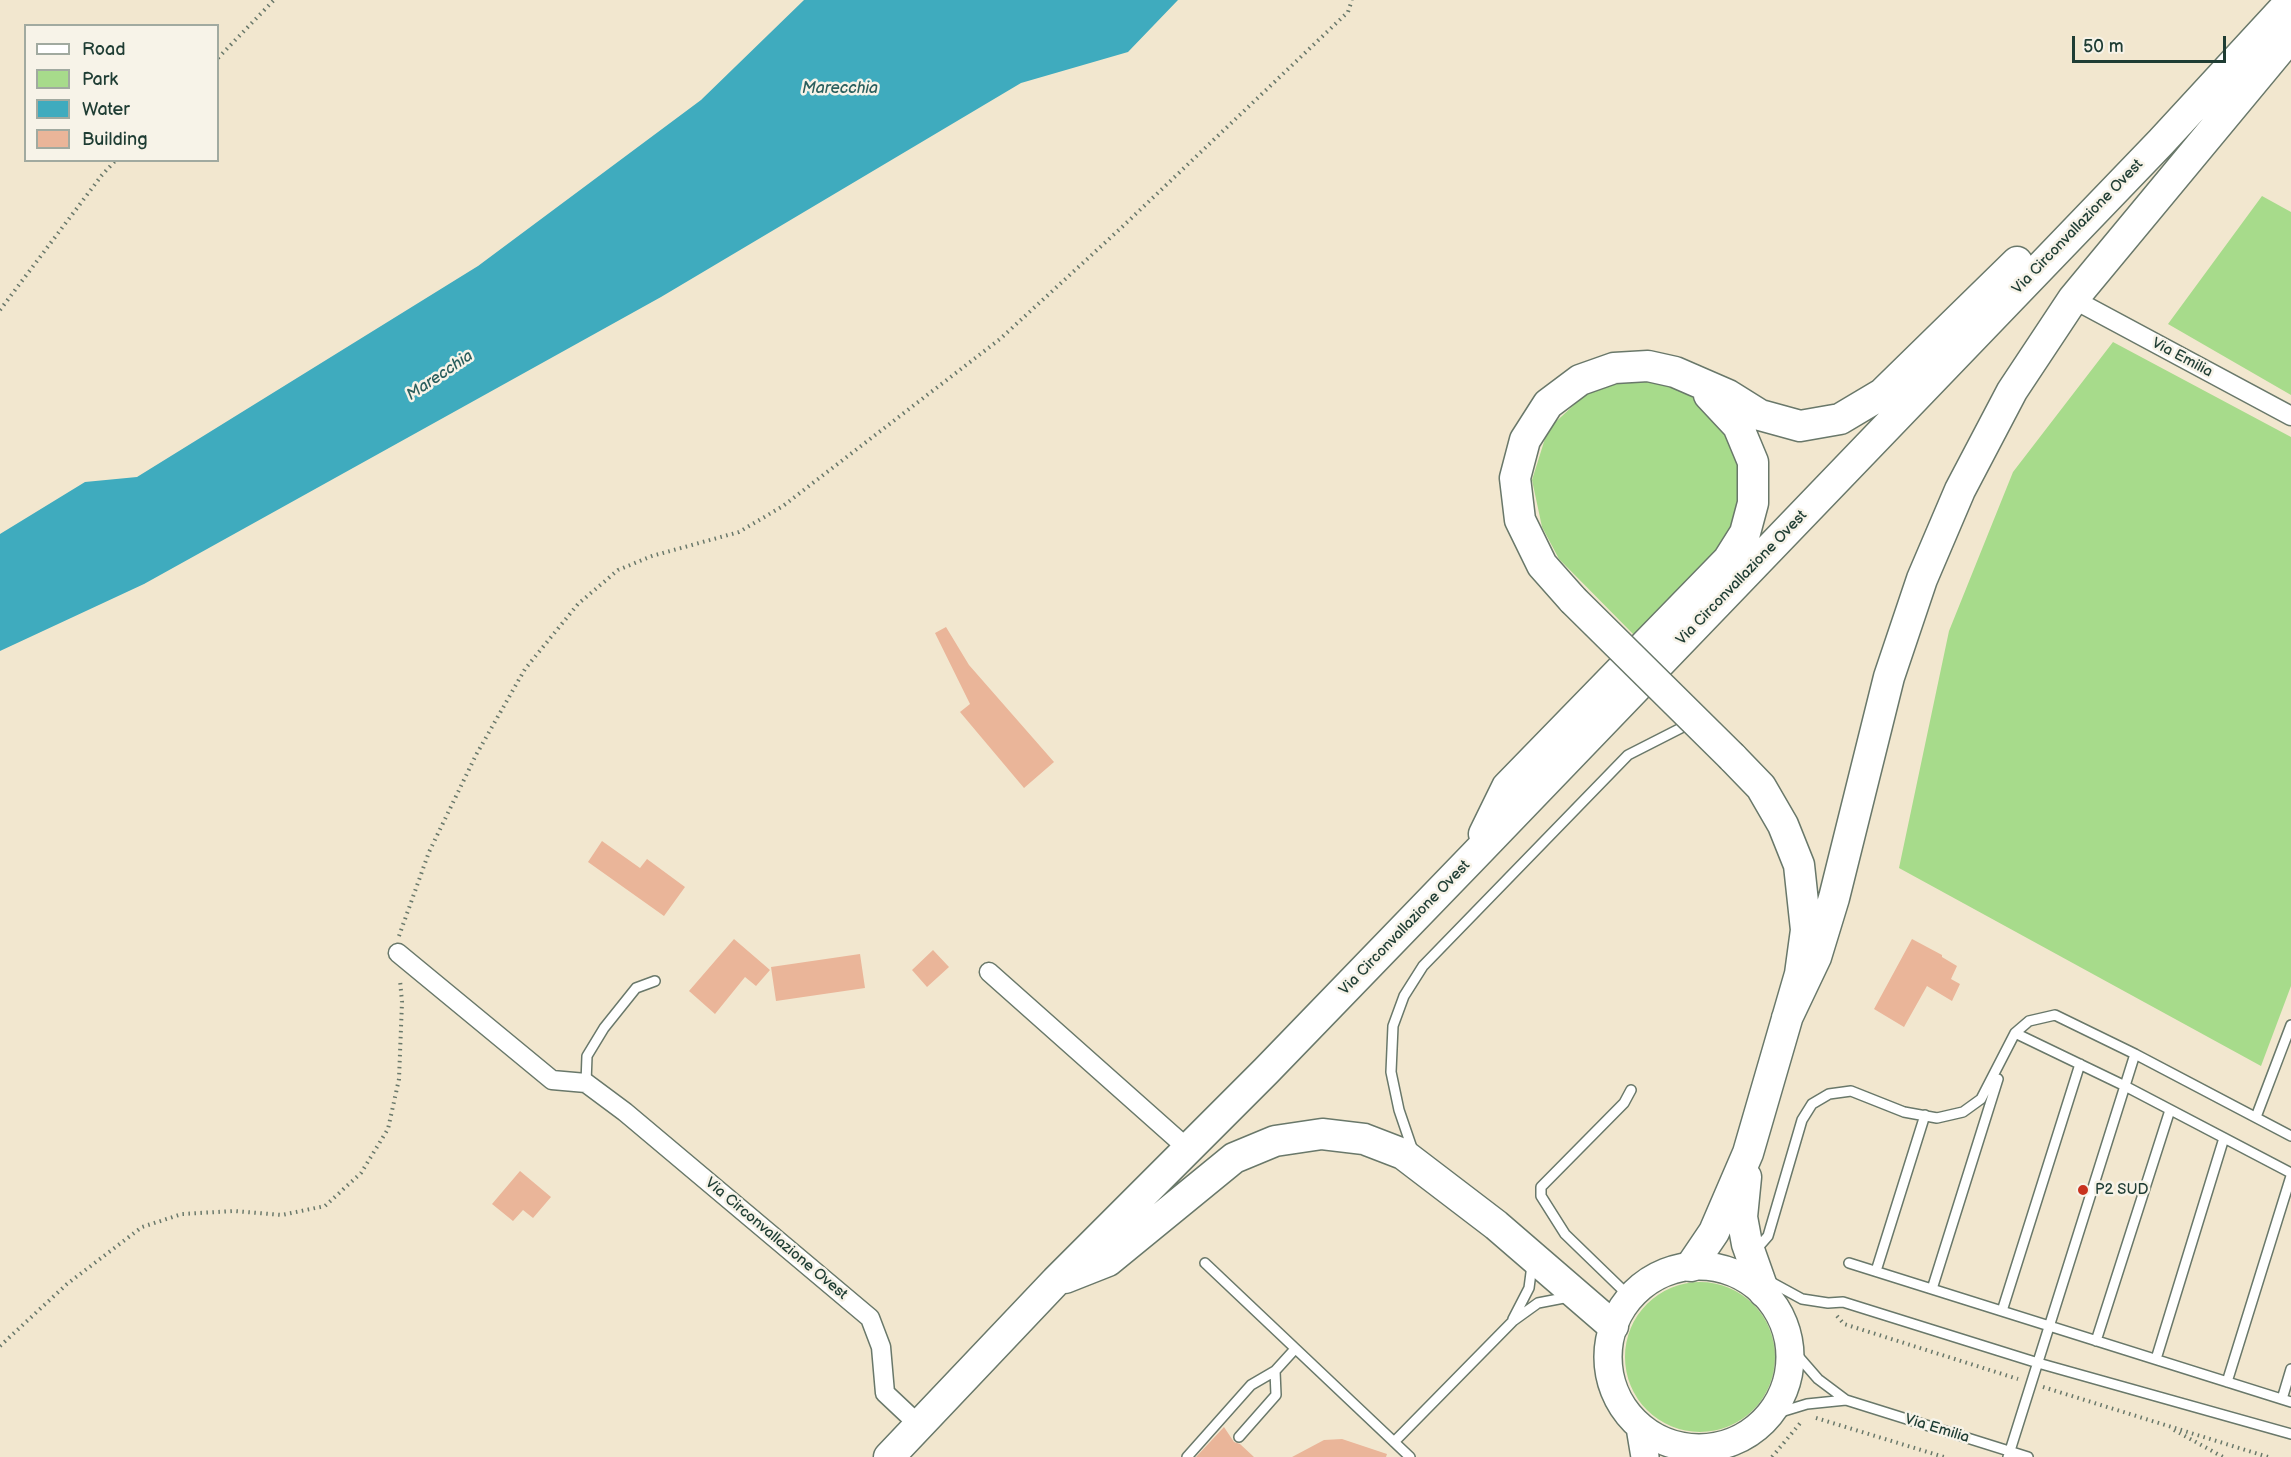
<!DOCTYPE html>
<html>
<head>
<meta charset="utf-8">
<style>
  body { margin:0 }
  #map { position:relative; width:2291px; height:1457px; overflow:hidden; background:#f2e7cf; font-family:"Balsamiq Sans",sans-serif }
  canvas { display:block }
  .legend { position:absolute; left:24px; top:24px; width:195px; height:138px; box-sizing:border-box; background:#f7f3e8; border:2px solid #a1aaa0; margin:0; padding:8px 10px; list-style:none; font-size:18px; color:#1f3d34 }
  .legend li { display:flex; align-items:center; gap:12px; height:30px }
  .legend b { width:30px; border:2px solid #a1aaa0 }
  .scale { position:absolute; left:2072px; top:36px; width:154px; height:27px; box-sizing:border-box; border:3px solid #1f3d34; border-top:0; padding-left:8px; font-size:18px; line-height:21px; white-space:nowrap; color:#1f3d34; -webkit-text-stroke:4px #f7f3e8; paint-order:stroke }
</style>
</head>
<body>
<div id="map">
<canvas width="2291" height="1457"></canvas>
<ul class="legend">
<li><b style="height:8px;background:#fff"></b>Road</li>
<li><b style="height:16px;background:#a7db8b"></b>Park</li>
<li><b style="height:16px;background:#3fabbe"></b>Water</li>
<li><b style="height:16px;background:#eab599"></b>Building</li>
</ul>
<div class="scale">50 m</div>
</div>
<script>
const c = document.querySelector('canvas').getContext('2d');
c.lineJoin = 'round';
function fill(path, color) {
  c.fillStyle = color;
  c.fill(path, 'evenodd');
}
function poly(rows) {
  const path = new Path2D();
  for (const r of rows) {
    if (r.length === 3) {
      path.moveTo(r[0] + r[2], r[1]);
      path.arc(r[0], r[1], r[2], 0, 2 * Math.PI);
      continue;
    }
    path.moveTo(r[0], r[1]);
    for (let i = 2; i < r.length; i += 2) path.lineTo(r[i], r[i + 1]);
  }
  return path;
}
function trace(path, color, width, dash) {
  c.strokeStyle = color;
  c.lineWidth = width;
  c.lineCap = dash ? 'butt' : 'round';
  c.setLineDash(dash || []);
  c.stroke(path);
}
function label(font, color, halo, rows, align = 'center') {
  c.font = font + ' "Balsamiq Sans",sans-serif';
  c.lineWidth = 5;
  c.setLineDash([]);
  c.textBaseline = 'middle';
  c.strokeStyle = halo;
  c.fillStyle = color;
  for (const [text, x, y, turn = 0] of rows) {
    c.save();
    c.translate(x, y);
    c.rotate((+turn || 0) * Math.PI / 180);
    c.textAlign = isNaN(turn) ? turn : align;
    if (halo) c.strokeText(text, 0, 0);
    c.fillText(text, 0, 0);
    c.restore();
  }
}
const green = poly([
  [2262,196,2291,212,2291,395,2168,324],
  [2113,342,2291,437,2291,986,2261,1066,1899,868,1949,631,2013,472],
  [1636,379,1677,388,1705,405,1727,431,1740,462,1743,499,1728,544,1636,637,1559,559,1542,527,1532,480,1548,429,1590,390],
  [1700,1357,75]
]);
const water = poly([
  [804,0,1178,0,1128,52,1021,83,661,297,144,584,0,651,0,534,85,482,137,477,478,266,701,100]
]);
const building = poly([
  [946,627,969,665,1054,762,1024,788,960,712,970,704,935,633],
  [602,841,640,868,647,859,685,887,664,916,588,862],
  [734,939,770,970,756,986,745,977,715,1014,689,991],
  [1912,939,1942,955,1942,957,1957,966,1951,979,1960,984,1952,1001,1927,986,1904,1027,1874,1009],
  [933,950,949,967,927,987,912,970],
  [860,954,865,988,776,1001,771,967],
  [520,1171,551,1197,533,1218,523,1210,513,1221,492,1204],
  [1224,1427,1234,1442,1240,1444,1254,1457,1196,1457],
  [1342,1439,1387,1454,1386,1457,1292,1457,1324,1440]
]);
const path = poly([
  [218,58,274,0],
  [0,310,102,175,116,160],
  [399,936,429,852,476,755,525,669,578,604,618,570,652,556,739,532,783,506,1000,339,1121,228,1348,12,1352,0],
  [1837,1316,1844,1324,2018,1379],
  [0,1346,67,1284,142,1227,182,1214,234,1211,282,1215,325,1206,361,1173,388,1129,399,1079,402,1002,400,980],
  [2043,1387,2268,1457],
  [1816,1418,1944,1457],
  [2174,1430,2223,1457],
  [1772,1457,1802,1421]
]);
const service = poly([
  [2015,1033,2125,1086,2291,1173],
  [2135,1054,2291,1136],
  [586,1083,587,1056,604,1028,636,988,655,981],
  [2256,1117,2291,1025],
  [1413,1151,1399,1110,1391,1072,1393,1026,1404,996,1423,966,1628,755,1681,728],
  [1754,1252,1768,1236,1802,1120,1812,1104,1829,1094,1851,1091,1904,1112,1937,1118,1963,1112,1981,1099,2015,1033,2029,1021,2055,1015,2135,1054,2008,1457],
  [1205,1263,1410,1457],
  [1849,1263,2291,1402],
  [1876,1271,1925,1115],
  [1769,1281,1802,1299,1828,1303,1843,1302,2038,1363,2291,1434],
  [1932,1289,1998,1079],
  [1630,1297,1565,1234,1541,1196,1541,1187,1624,1103,1631,1090],
  [2002,1311,2080,1064],
  [1513,1319,1529,1288,1532,1265],
  [2096,1341,2170,1110],
  [1791,1348,1818,1379,1846,1400,2028,1457],
  [2156,1359,2224,1138],
  [2227,1382,2291,1176],
  [2282,1399,2291,1369],
  [1771,1415,1807,1404,1846,1400],
  [1239,1437,1276,1395,1275,1371],
  [1394,1442,1513,1321,1538,1303,1569,1297],
  [1187,1457,1251,1385,1275,1371,1295,1349]
]);
const minor = poly([
  [2073,299,2291,416],
  [398,953,552,1080,586,1083,625,1112,870,1318,881,1347,885,1393,919,1425],
  [989,972,1187,1148]
]);
const secondary = poly([
  [1699,1357,91],
  [1640,1427,1645,1457]
]);
const primary = poly([
  [1573,600,1542,565,1520,520,1515,478,1525,440,1548,404,1580,380,1614,368,1648,366,1675,372,1728,395,1760,415,1800,426,1840,419,1882,394,2017,262],
  [1484,834,1507,787,1728,560,1745,533,1753,503,1753,462,1738,426,1709,395],
  [1787,1018,1816,957,1834,898,1889,677,1922,579,1960,490,2012,391,2073,299,2291,36],
  [1746,1177,1742,1217,1747,1244,1764,1292],
  [1691,1266,1714,1232,1748,1153,1800,974,1806,930,1799,865,1783,825,1761,787,1732,757],
  [1065,1278,1108,1261,1234,1158,1275,1141,1322,1134,1364,1139,1403,1154,1496,1225,1613,1326],
  [889,1457,1056,1281,1266,1071,1474,856,2161,142,2291,1]
]);
const primaryBridge = poly([
  [1573,600,1732,757]
]);
const markers = [
  [2083,1190,6,"#c8321e"]
];
const streetNames = [
  ["Via Circonvallazione Ovest",2078,227,-46],
  ["Via Emilia",2182,358,28],
  ["Via Circonvallazione Ovest",1742,578,-46],
  ["Via Circonvallazione Ovest",1405,928,-46],
  ["Via Circonvallazione Ovest",776,1239,40],
  ["Via Emilia",1937,1429,17]
];
const poiNames = [
  ["P2 SUD",2095,1190]
];
const waterNames = [
  ["Marecchia",840,89],
  ["Marecchia",440,376,-34]
];
fill(green, '#a7db8b');
fill(water, '#3fabbe');
fill(building, '#eab599');
trace(service, '#69786a', 12);
trace(minor, '#69786a', 21);
trace(secondary, '#69786a', 30);
trace(primary, '#69786a', 33);
trace(path, '#69786a', 4, [1.5, 4.5]);
trace(service, '#fff', 9);
trace(minor, '#fff', 18);
trace(secondary, '#fff', 27);
trace(primary, '#fff', 30);
trace(primaryBridge, '#69786a', 33, []);
trace(primaryBridge, '#fff', 30);
for (const [x, y, r, color] of markers) {
  const dot = new Path2D();
  dot.arc(x, y, r, 0, 2 * Math.PI);
  c.fillStyle = color;
  c.fill(dot);
  trace(dot, '#f7f3e8', 2);
}
label('15px', '#1f3d34', '#f7f3e8', streetNames);
label('15px', '#1f3d34', '#f7f3e8', poiNames, 'left');
label('italic 16px', '#295e5d', '#f7f3e8', waterNames);
</script>
</body>
</html>
